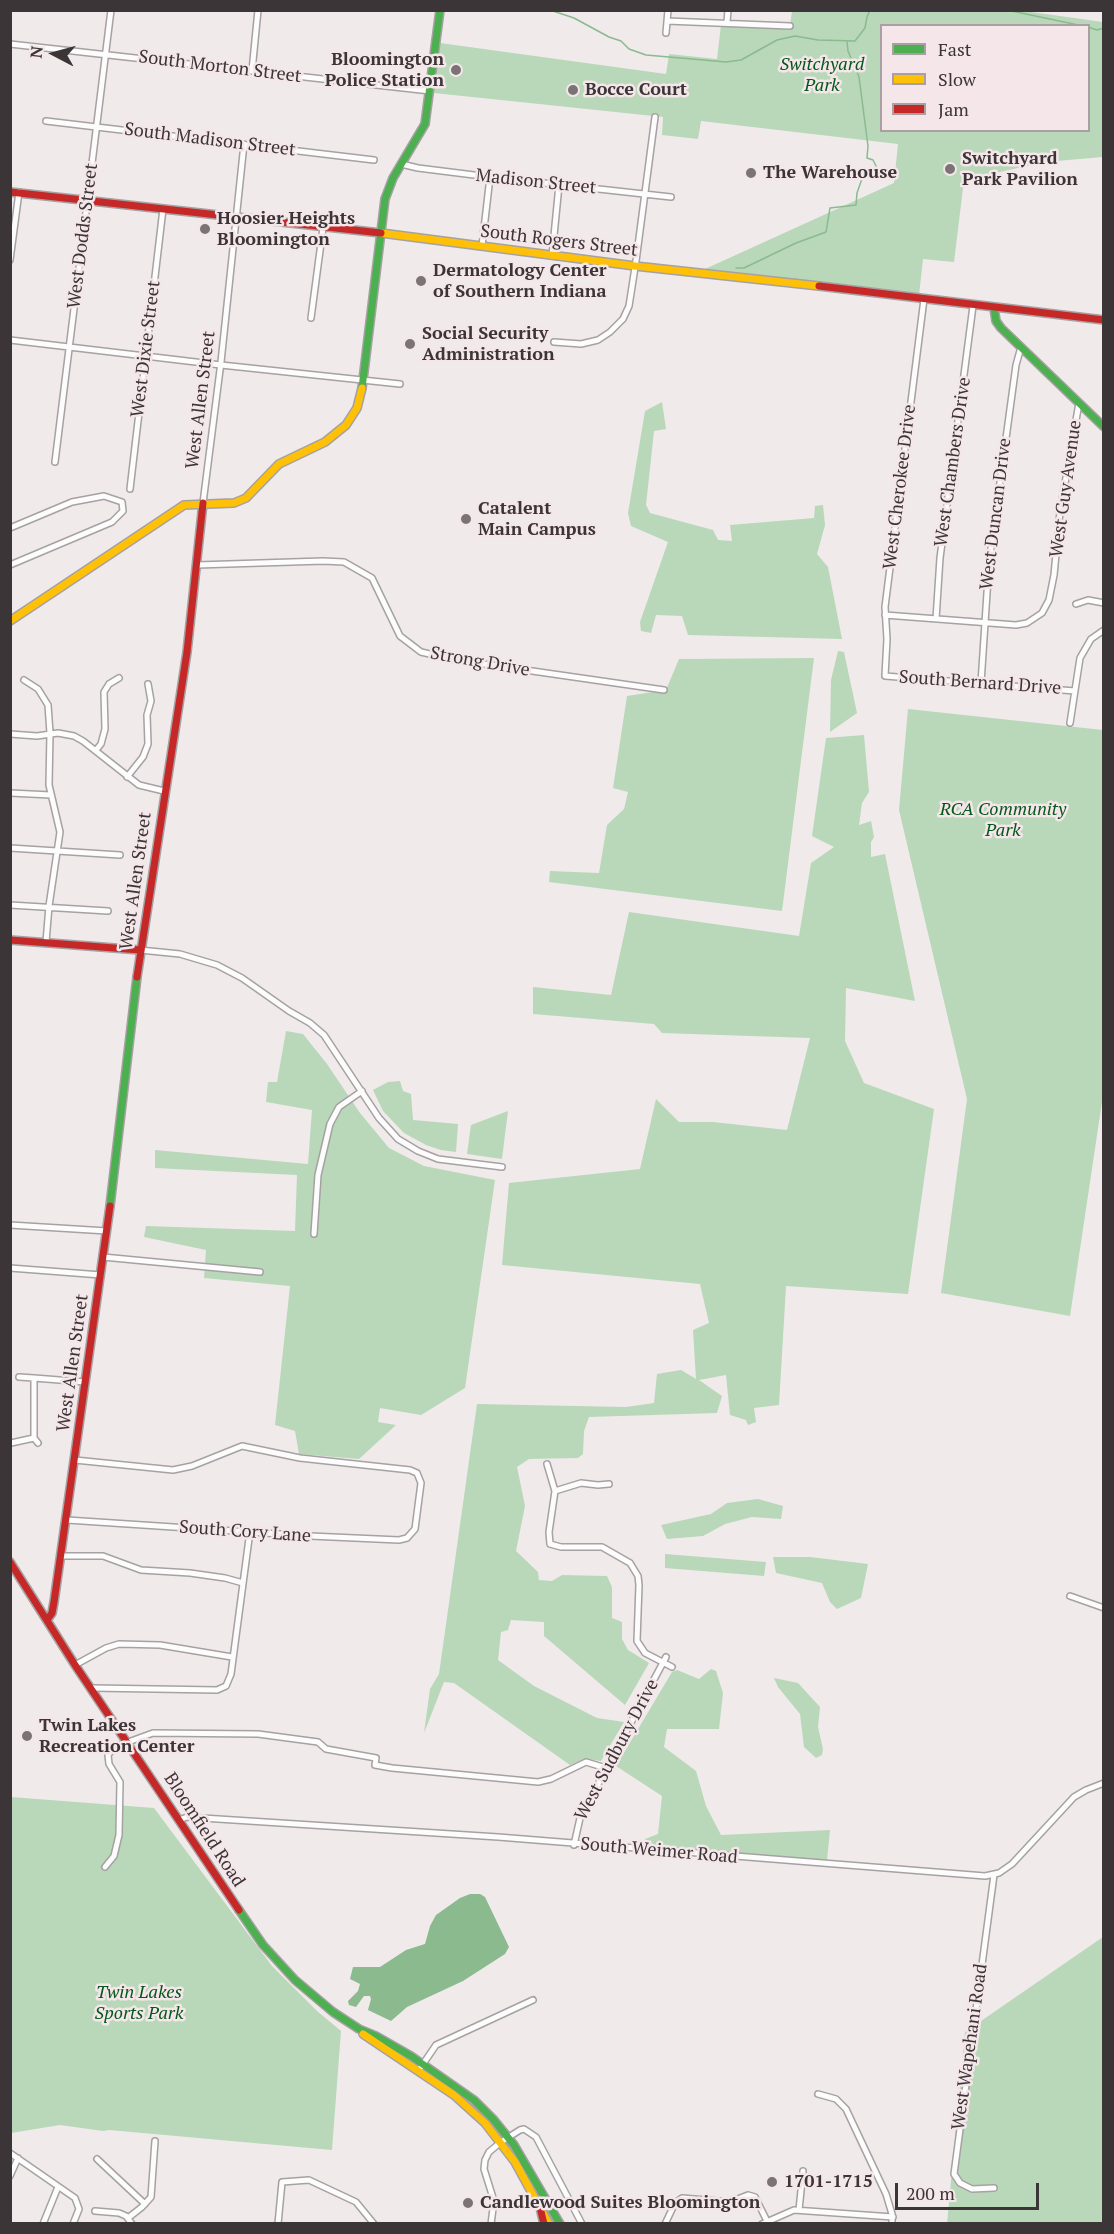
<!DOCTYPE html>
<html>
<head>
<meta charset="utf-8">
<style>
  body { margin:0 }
  #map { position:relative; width:1114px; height:2234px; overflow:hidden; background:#f0eaeb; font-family:"PT Serif",serif }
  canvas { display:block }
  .frame { position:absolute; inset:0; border:12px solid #3b3537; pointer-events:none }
  .legend { position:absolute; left:880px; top:24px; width:210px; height:108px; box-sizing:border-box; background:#f4e6e9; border:2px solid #aa9fa2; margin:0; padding:8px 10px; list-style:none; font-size:18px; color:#3b3537 }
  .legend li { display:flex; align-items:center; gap:12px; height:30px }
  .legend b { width:30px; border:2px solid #aa9fa2 }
  .north { position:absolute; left:24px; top:24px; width:60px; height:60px; -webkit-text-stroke:4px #f4e6e9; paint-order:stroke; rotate:276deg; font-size:16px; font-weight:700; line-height:24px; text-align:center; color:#3b3537 }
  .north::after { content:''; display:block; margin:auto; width:21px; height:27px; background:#3b3537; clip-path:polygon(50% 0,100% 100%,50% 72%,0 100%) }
  .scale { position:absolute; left:895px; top:2183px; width:144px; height:27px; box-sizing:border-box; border:3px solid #3b3537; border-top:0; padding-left:8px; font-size:18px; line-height:21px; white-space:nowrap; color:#3b3537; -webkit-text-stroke:4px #f4e6e9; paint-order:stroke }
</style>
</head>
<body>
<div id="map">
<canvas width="1114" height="2234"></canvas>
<div class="frame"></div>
<ul class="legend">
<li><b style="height:8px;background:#4caf50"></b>Fast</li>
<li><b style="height:8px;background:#ffc107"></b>Slow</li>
<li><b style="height:8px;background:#c62828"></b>Jam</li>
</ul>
<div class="north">N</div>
<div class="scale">200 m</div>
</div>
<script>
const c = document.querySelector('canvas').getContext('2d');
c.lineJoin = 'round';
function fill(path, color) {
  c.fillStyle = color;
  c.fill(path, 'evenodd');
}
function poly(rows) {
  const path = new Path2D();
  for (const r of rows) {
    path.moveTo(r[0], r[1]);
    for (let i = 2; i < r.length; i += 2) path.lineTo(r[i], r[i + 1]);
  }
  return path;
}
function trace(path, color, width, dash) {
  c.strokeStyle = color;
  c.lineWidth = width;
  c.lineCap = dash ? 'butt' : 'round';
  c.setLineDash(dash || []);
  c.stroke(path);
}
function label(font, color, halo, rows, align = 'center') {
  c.font = font + ' "PT Serif",serif';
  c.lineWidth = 5;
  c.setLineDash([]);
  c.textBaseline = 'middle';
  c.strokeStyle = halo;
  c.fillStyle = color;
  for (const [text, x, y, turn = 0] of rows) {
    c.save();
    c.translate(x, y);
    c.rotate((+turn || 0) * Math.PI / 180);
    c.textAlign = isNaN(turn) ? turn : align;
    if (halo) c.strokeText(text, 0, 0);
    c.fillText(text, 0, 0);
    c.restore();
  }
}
const green = poly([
  [1017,10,1103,22,1103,157,1045,162,964,180,954,262,923,259,919,295,705,269,894,183,898,144,701,121,698,139,662,135,663,117,434,93,440,43,666,74,669,54,717,59,721,25,790,26,792,11],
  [882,26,1088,26,1088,130,882,130],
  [662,402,666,429,654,431,646,505,650,513,713,530,718,540,732,541,730,525,814,518,815,506,823,505,825,525,817,554,828,567,842,639,688,635,682,616,656,615,651,633,641,631,640,622,668,542,631,526,628,513,645,411],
  [838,651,844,652,857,713,830,732,831,680],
  [814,658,782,911,549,882,550,871,599,873,607,825,624,809,628,792,613,788,627,696,666,690,679,659],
  [908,709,1103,730,1103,1095,1070,1316,941,1293,967,1099,899,810],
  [864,735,869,792,862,803,859,825,871,821,874,837,871,842,871,857,885,854,915,1001,846,988,845,1041,864,1083,934,1109,908,1294,786,1286,779,1405,754,1408,756,1422,748,1425,746,1420,730,1415,726,1375,699,1380,722,1396,717,1413,589,1417,584,1431,583,1454,578,1458,529,1459,517,1467,525,1506,516,1551,538,1572,539,1580,552,1581,562,1575,607,1576,612,1587,612,1618,622,1622,622,1639,628,1650,649,1663,625,1705,544,1636,544,1622,511,1620,508,1630,501,1632,498,1660,534,1686,597,1718,624,1722,601,1761,584,1759,570,1765,454,1683,444,1682,424,1733,430,1689,439,1674,477,1404,626,1407,654,1403,657,1374,681,1370,696,1379,693,1330,709,1323,700,1284,502,1265,509,1183,640,1169,656,1099,679,1122,713,1122,787,1130,810,1038,662,1033,654,1024,533,1014,533,987,611,995,629,912,799,936,811,863,834,847,812,836,826,738],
  [286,1031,303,1034,327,1064,360,1113,389,1148,424,1166,495,1180,465,1388,421,1415,380,1408,378,1422,396,1425,359,1459,299,1454,295,1431,275,1425,290,1286,204,1278,206,1250,144,1237,146,1226,295,1231,297,1175,155,1168,155,1150,308,1164,312,1110,266,1102,268,1082,277,1082],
  [400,1081,403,1091,411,1094,413,1120,458,1124,456,1152,441,1150,426,1145,404,1133,383,1111,373,1090,388,1082],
  [508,1111,502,1159,467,1154,471,1125],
  [758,1499,783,1506,781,1519,752,1517,725,1524,703,1536,667,1539,661,1525,711,1514,727,1503],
  [665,1554,766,1562,764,1576,665,1568],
  [773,1557,810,1557,868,1564,861,1598,837,1609,830,1602,822,1583,776,1573],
  [711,1669,716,1671,723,1693,719,1729,667,1729,664,1747,696,1771,706,1806,721,1835,830,1830,827,1860,644,1847,645,1839,658,1834,662,1796,616,1766,672,1672,677,1670,699,1679],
  [774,1678,798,1683,820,1707,818,1727,823,1749,822,1755,816,1758,804,1747,800,1714,778,1687],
  [11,1797,154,1808,272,1966,317,2011,341,2031,332,2150,109,2130,103,2131,60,2125,11,2133],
  [1103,1937,1103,2223,947,2224,965,2032]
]);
const water = poly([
  [470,1894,480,1894,485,1897,509,1947,505,1954,463,1981,407,2007,391,2021,368,2010,371,1999,370,1996,364,1996,356,2007,349,2005,348,2001,358,1991,360,1984,350,1979,353,1967,380,1967,406,1950,425,1944,430,1926,436,1915,460,1898]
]);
const stream = poly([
  [550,10,574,18,609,37,621,41,629,49,646,55,726,62,741,60,777,40,795,36,818,40,855,41,865,28,867,17,870,10],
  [1007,10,1083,26],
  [1088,27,1097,30,1104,28],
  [736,268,744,268,796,243,826,232,830,208,856,205,857,193,864,173,875,173,878,170,873,160,867,158,868,146,859,77,848,51,847,42]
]);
const street = poly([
  [667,21,790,26],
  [727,22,728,10],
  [666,33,668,10],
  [10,44,430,91],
  [252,71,258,10],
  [46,121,374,160],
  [401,164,418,168,490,177,671,197],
  [482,246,490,177],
  [552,256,559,185],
  [10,260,19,192],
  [924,299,885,607,887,639,885,676,1075,691],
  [311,318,323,228],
  [10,340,221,365,400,384],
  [554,342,581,344,598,340,610,332,623,319,629,306,636,261,655,117],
  [55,462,111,10],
  [130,489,163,209],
  [203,503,221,362,244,144],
  [10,528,72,502,104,496,122,502,123,511,112,522,10,565],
  [197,565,323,561,344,562,372,578,400,636,421,652,456,660,664,690],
  [1076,604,1088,600,1104,603],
  [885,615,1016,625,1027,623,1042,613,1049,600,1054,575,1060,512,1079,403],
  [936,619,940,558,973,306],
  [24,680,38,689,48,705,50,733,49,785,60,832,49,906,46,942],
  [981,683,989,563,1016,365,1021,347],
  [1070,723,1080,658,1091,639,1104,630],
  [10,734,37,736,58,733,74,736,83,741,139,785,164,791],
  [96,750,101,744,105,729,104,692,109,684,119,678],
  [127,777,143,757,148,744,147,715,151,701,148,684],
  [10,793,51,795],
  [10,848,120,855],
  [10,905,108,911],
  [140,950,180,954,217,965,242,978,289,1011,310,1023,324,1035,379,1118,398,1139,418,1151,438,1159,502,1167],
  [10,1225,107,1231],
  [314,1234,318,1175,330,1124,339,1107,362,1091],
  [103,1257,260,1272],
  [10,1268,101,1275],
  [19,1377,34,1378,34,1438],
  [34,1378,85,1382],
  [11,1443,34,1438,38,1443],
  [547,1464,555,1491,549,1532,550,1544,561,1547,602,1547,630,1563,638,1576,639,1585,637,1641,645,1653,672,1667],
  [555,1491,581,1483,598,1485,609,1484],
  [67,1520,310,1536,399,1540,407,1538,415,1529,421,1483,417,1473,410,1470,300,1458,242,1446,192,1466,173,1470,75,1460],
  [61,1556,103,1556,141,1570,190,1573,225,1578,243,1583],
  [1070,1596,1104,1608],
  [75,1665,106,1648,119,1644,160,1645,232,1657],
  [92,1688,217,1690,226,1686,231,1674,250,1531],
  [179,1820,187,1817,498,1837,985,1876,999,1873,1012,1864,1074,1797,1086,1790,1104,1783],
  [574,1845,580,1818,666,1657],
  [105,1867,114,1856,119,1835,120,1782,109,1764,108,1755,113,1749,120,1745,153,1733,258,1734,318,1742,326,1749,376,1758,375,1765,392,1768,538,1782,551,1779,586,1762,606,1768],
  [421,2067,436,2045,533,2000],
  [818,2094,836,2099,846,2109,886,2194,892,2214,892,2224],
  [10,2153,75,2198,79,2209,73,2224],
  [97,2159,145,2204],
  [10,2176,18,2158],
  [994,2188,972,2189,960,2183,954,2174,994,1875],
  [799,2210,803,2171],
  [95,2211,119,2213,126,2216,132,2224],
  [128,2218,142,2207,151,2197,155,2141],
  [43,2224,58,2187],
  [278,2224,282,2182,309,2180,356,2202,374,2224],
  [491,2224,494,2201,484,2169,485,2160,489,2152,501,2142,520,2130,524,2129,536,2137,582,2224],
  [665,2224,675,2203,682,2198,730,2202,748,2195,755,2197,767,2221],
  [762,2224,794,2210,893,2217]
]);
const fast = poly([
  [994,308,996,321,1001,328,1104,427],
  [362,388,385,199,393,178,425,124,440,10],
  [110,1206,137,977],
  [239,1910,263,1945,295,1980,333,2012,359,2029,376,2036,411,2056,474,2100,493,2119,514,2145,560,2224]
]);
const slow = poly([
  [381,233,635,266,819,286],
  [10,621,184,505,234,503,246,498,279,464,325,442,346,425,357,408,362,388],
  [363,2034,454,2095,485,2123,515,2162,549,2224]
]);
const jam = poly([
  [10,192,381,233],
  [819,286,1104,320],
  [10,940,140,950],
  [137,977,187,652,203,503],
  [10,1562,75,1665,239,1910],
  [47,1620,52,1613,54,1602,110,1206],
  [539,2203,544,2224]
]);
const markers = [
  [456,70,6,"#7a7476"],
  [573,90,6,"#7a7476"],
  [950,169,6,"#7a7476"],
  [751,173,6,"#7a7476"],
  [205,229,6,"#7a7476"],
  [421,281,6,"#7a7476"],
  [410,344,6,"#7a7476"],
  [466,519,6,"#7a7476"],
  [27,1736,6,"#7a7476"],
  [772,2182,6,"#7a7476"],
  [468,2203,6,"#7a7476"]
];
const poiNames = [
  ["Bloomington",444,60,"right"],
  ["Police Station",444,81,"right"],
  ["Bocce Court",585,90],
  ["Switchyard",962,159],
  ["Park Pavilion",962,180],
  ["The Warehouse",763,173],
  ["Hoosier Heights",217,219],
  ["Bloomington",217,240],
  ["Dermatology Center",433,271],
  ["of Southern Indiana",433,292],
  ["Social Security",422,334],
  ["Administration",422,355],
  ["Catalent",478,509],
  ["Main Campus",478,530],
  ["Twin Lakes",39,1726],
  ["Recreation Center",39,1747],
  ["1701-1715",784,2182],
  ["Candlewood Suites Bloomington",480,2203]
];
const parkNames = [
  ["Switchyard",822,65],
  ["Park",822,86],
  ["RCA Community",1003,810],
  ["Park",1003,831],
  ["Twin Lakes",139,1993],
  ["Sports Park",139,2014]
];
const streetNames = [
  ["South Morton Street",220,67,7],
  ["South Madison Street",210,140,7],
  ["Madison Street",536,182,6],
  ["West Dodds Street",83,236,-83],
  ["South Rogers Street",559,241,7],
  ["West Dixie Street",146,349,-83],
  ["West Allen Street",201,400,-83],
  ["West Chambers Drive",953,462,-82],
  ["West Cherokee Drive",900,487,-83],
  ["West Guy Avenue",1066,489,-82],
  ["West Duncan Drive",996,514,-83],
  ["Strong Drive",480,662,10],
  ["South Bernard Drive",980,683,4],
  ["West Allen Street",136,881,-82],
  ["West Allen Street",73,1363,-82],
  ["South Cory Lane",245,1532,4],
  ["West Sudbury Drive",617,1750,-62],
  ["Bloomfield Road",204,1830,57],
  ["South Weimer Road",659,1851,5],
  ["West Wapehani Road",970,2047,-82]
];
fill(green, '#b8d8b9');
fill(water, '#8aba8e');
trace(stream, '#8aba8e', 1.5);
trace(street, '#a6a1a2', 8);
trace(fast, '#a6a1a2', 10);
trace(slow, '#a6a1a2', 10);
trace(jam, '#a6a1a2', 10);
trace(street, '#fdfcfc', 5);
trace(fast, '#4caf50', 7);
trace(slow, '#ffc107', 7);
trace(jam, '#c62828', 7);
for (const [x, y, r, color] of markers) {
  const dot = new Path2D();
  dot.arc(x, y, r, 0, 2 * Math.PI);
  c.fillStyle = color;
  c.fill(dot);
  trace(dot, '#f4e6e9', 2);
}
label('bold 18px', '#3b3537', '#f4e6e9', poiNames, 'left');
label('italic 18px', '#05581b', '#f4e6e9', parkNames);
label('18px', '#3b3537', '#f4e6e9', streetNames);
</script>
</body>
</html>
